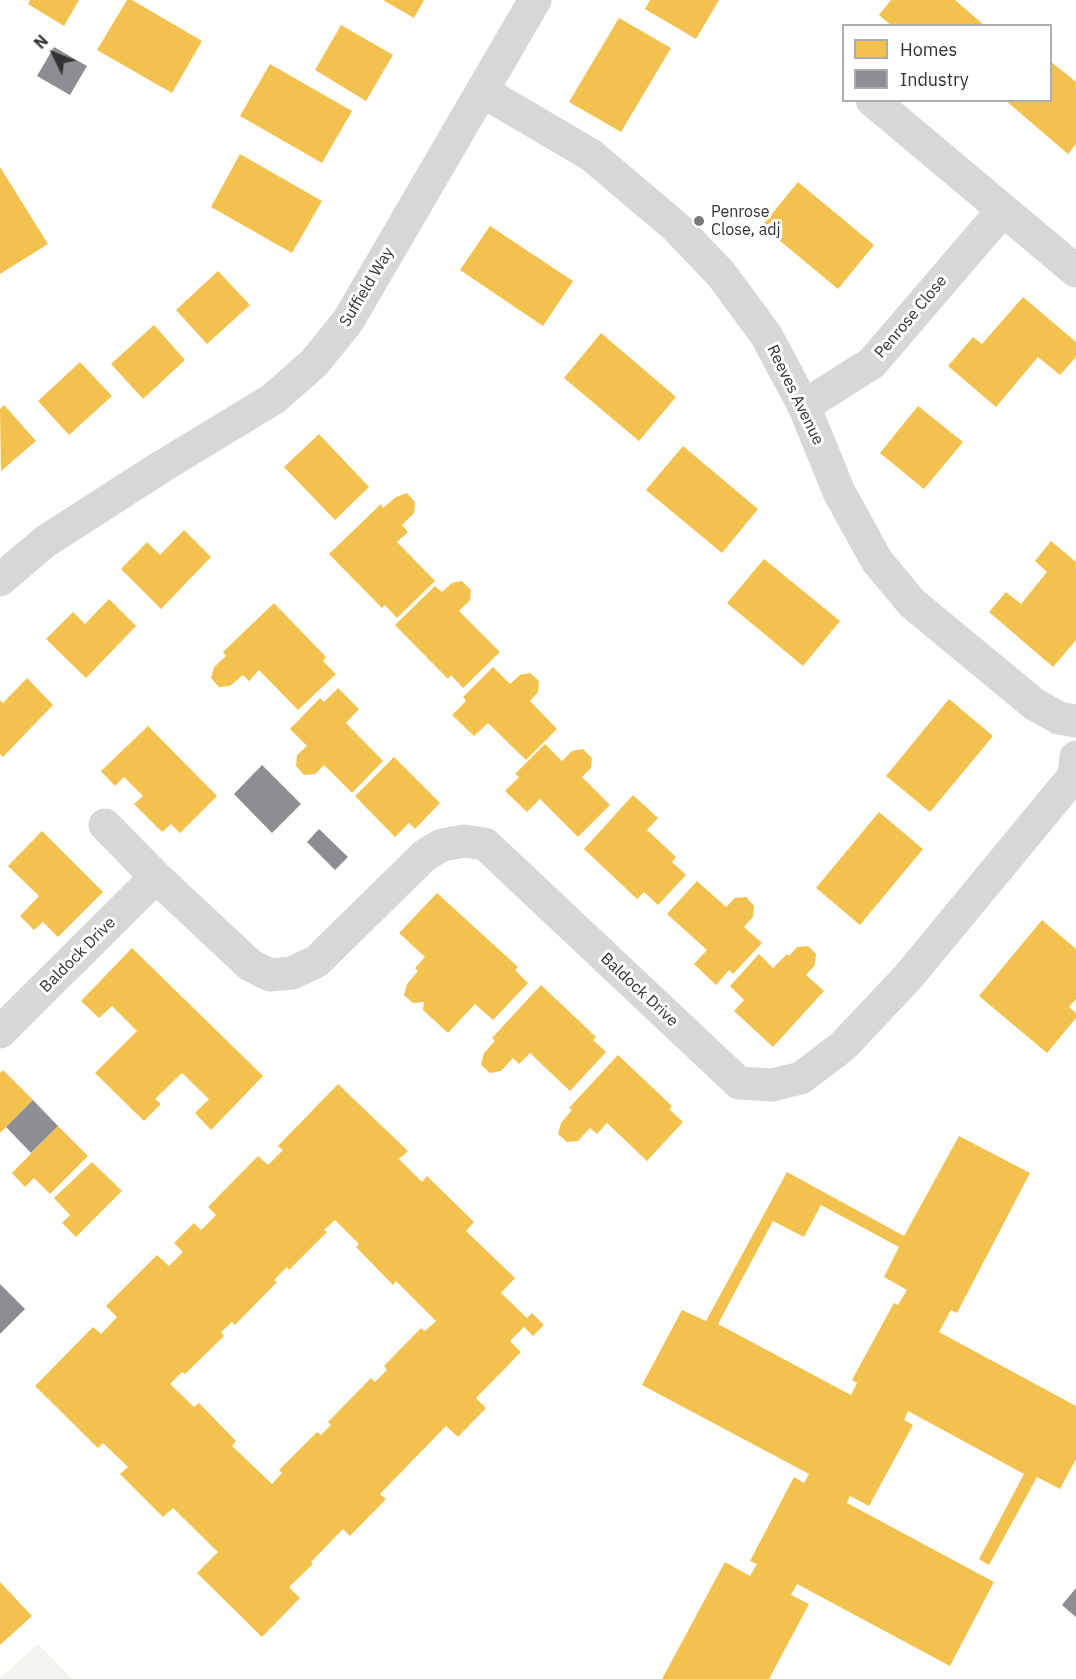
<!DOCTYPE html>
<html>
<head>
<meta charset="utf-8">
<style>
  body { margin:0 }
  #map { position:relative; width:1076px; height:1679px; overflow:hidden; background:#fff; font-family:"IBM Plex Sans",sans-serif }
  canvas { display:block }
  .legend { position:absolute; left:842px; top:24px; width:210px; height:78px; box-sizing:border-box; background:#fff; border:2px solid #adadad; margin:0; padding:8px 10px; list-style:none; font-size:18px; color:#333 }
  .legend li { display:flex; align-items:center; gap:12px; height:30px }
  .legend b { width:30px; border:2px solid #adadad }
  .north { position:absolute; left:24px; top:24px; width:60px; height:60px; -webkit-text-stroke:4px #fff; paint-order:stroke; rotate:313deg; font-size:16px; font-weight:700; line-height:24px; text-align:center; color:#333 }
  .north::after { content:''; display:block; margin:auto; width:21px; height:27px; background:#333; clip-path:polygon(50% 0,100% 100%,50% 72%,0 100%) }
</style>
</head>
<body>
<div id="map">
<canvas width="1076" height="1679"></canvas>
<ul class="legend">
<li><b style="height:16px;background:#f2c14e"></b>Homes</li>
<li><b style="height:16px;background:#8d8d92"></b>Industry</li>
</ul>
<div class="north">N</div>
</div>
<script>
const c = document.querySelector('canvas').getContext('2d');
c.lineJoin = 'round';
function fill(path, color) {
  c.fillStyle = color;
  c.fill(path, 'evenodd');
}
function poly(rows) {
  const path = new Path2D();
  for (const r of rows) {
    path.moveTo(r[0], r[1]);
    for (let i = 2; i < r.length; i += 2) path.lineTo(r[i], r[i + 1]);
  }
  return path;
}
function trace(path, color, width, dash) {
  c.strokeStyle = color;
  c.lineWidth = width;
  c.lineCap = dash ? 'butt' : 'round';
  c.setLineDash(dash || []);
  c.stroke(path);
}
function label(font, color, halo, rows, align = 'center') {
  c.font = font + ' "IBM Plex Sans",sans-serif';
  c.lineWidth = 6;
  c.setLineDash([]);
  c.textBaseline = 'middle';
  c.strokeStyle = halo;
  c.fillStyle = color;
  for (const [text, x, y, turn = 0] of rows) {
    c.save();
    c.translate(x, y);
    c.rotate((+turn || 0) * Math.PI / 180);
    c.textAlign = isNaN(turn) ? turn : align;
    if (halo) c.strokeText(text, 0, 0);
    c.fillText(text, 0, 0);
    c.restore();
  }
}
const green = poly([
  [38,1644,72,1679,0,1679,0,1678]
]);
const homes = poly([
  [30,0,79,0,64,26,28,4],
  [127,0,132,0,202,41,172,93,97,50],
  [383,0,424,0,414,18],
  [650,0,719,0,696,39,645,9],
  [891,0,955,0,985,26,892,26,879,15],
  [619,18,671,48,621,132,569,102],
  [341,25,393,55,366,101,315,70],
  [1050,61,1076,82,1076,144,1068,154,1005,100,1050,100],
  [270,64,352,111,322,163,240,116],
  [240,154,322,201,292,253,211,207],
  [0,167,48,244,0,274],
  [798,182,874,245,838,289,762,226],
  [490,226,573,281,543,326,460,270],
  [218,271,250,305,207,344,176,310],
  [1023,297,1076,342,1076,357,1060,375,1038,357,996,407,948,366,973,337,982,344],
  [154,325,185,360,143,399,111,364],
  [601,333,676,397,639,441,564,378],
  [80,362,112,396,69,435,38,401],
  [4,405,36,441,1,471,0,409],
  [918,406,963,442,924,489,880,453],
  [319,434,369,487,335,520,284,467],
  [683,446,758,509,722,553,646,490],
  [407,493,415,502,414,513,402,525,408,532,397,542,435,581,397,618,385,605,382,608,329,554,381,504,383,508,396,497],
  [184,530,211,557,161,609,121,569,147,542,160,555],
  [1051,541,1076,562,1076,640,1053,667,989,612,1006,592,1021,604,1047,572,1035,561],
  [764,559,840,621,803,666,727,603],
  [462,581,471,590,470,600,459,611,500,652,463,688,451,675,448,679,395,625,435,586,442,592,452,583],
  [109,599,136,626,86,678,46,639,73,612,85,624],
  [274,603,326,657,323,661,336,674,298,710,259,670,249,681,243,675,230,686,219,687,211,678,214,667,226,656,223,652],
  [493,667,510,684,520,675,530,673,539,681,538,692,530,701,557,729,526,760,488,723,474,736,452,715,466,701,463,697],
  [27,678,53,705,3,757,0,754,0,700,3,703],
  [338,688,359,709,346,723,383,761,352,793,324,765,315,774,304,775,296,766,297,755,307,746,290,729,320,698,324,702],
  [949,699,993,736,930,812,886,776],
  [148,726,217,796,180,833,171,824,162,832,134,804,143,796,124,777,115,786,101,771],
  [545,744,562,761,572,751,583,749,592,758,591,768,582,777,610,805,578,837,540,799,527,812,505,791,519,777,515,774],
  [394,757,440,803,415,829,409,823,395,837,355,796],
  [633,795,658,818,647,830,676,857,672,862,686,875,658,905,644,892,637,899,584,849],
  [879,812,923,849,860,925,816,888],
  [42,831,103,892,58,937,43,922,34,930,20,916,39,896,8,866],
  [697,881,726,907,735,898,746,897,754,906,753,917,744,927,762,943,733,974,729,970,716,985,694,964,707,950,667,914],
  [437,893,518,967,515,970,528,983,493,1020,475,1004,448,1033,423,1010,424,1002,413,1003,404,995,407,984,418,971,415,968,425,957,399,933],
  [1042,920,1076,949,1076,999,1069,1007,1076,1013,1076,1018,1047,1053,979,996],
  [808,946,816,954,815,965,806,975,824,991,773,1047,734,1011,744,1000,730,986,759,954,773,968,787,954,789,956,797,947],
  [132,948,263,1076,211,1130,195,1113,209,1099,182,1073,155,1099,161,1104,144,1121,95,1073,137,1031,112,1006,99,1018,81,1001],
  [541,985,596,1037,593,1040,606,1052,570,1091,530,1053,519,1064,513,1058,501,1071,490,1073,481,1065,484,1053,495,1041,492,1038],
  [618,1055,672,1106,669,1109,683,1122,647,1161,607,1123,597,1134,590,1128,578,1141,567,1142,558,1134,561,1123,572,1110,569,1108],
  [3,1070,33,1100,0,1133,0,1073],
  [338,1084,408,1151,399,1159,422,1182,427,1176,474,1222,466,1231,515,1278,501,1293,527,1318,532,1313,544,1325,533,1336,524,1327,510,1341,521,1352,476,1398,486,1408,458,1437,446,1426,380,1494,386,1499,350,1536,343,1529,311,1562,313,1564,289,1587,300,1598,262,1637,197,1573,218,1552,173,1508,163,1517,120,1474,128,1467,103,1443,98,1448,35,1386,93,1327,101,1334,117,1317,106,1306,157,1255,169,1266,183,1252,174,1243,194,1223,201,1230,216,1215,208,1207,258,1156,268,1165,283,1150,278,1146],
  [335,1220,359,1244,356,1247,393,1285,396,1281,436,1321,425,1331,421,1328,384,1366,387,1370,375,1382,371,1378,328,1422,331,1425,321,1435,317,1432,279,1470,282,1473,272,1484,232,1446,236,1441,199,1403,194,1407,170,1384,182,1372,185,1374,224,1336,221,1332,232,1322,235,1325,277,1282,274,1280,287,1267,289,1270,327,1232,324,1230],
  [58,1126,88,1156,50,1194,34,1178,25,1187,12,1173],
  [959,1136,1030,1173,957,1313,951,1310,939,1332,1076,1406,1076,1459,1060,1489,1037,1477,989,1565,979,1559,1024,1474,908,1411,904,1420,913,1425,869,1506,850,1496,847,1503,994,1582,950,1666,797,1584,791,1595,809,1604,769,1679,662,1679,725,1562,750,1576,757,1564,750,1561,794,1477,804,1483,809,1474,642,1385,682,1310,706,1321,787,1172,904,1236],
  [821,1205,899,1247,884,1277,907,1290,898,1305,894,1303,852,1380,857,1383,851,1395,718,1324,773,1221,804,1237],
  [92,1162,122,1191,76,1237,62,1223,70,1215,54,1198],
  [0,1582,32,1616,0,1645]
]);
const industry = poly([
  [54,47,87,66,70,95,37,76],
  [262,765,301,804,272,833,234,794],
  [319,829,348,857,335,870,307,842],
  [33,1100,58,1126,31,1153,6,1127],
  [0,1284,25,1309,0,1334],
  [1076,1588,1076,1617,1062,1605]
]);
const minor = poly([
  [482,91,591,155,676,227,721,274,766,335,804,406,839,492,877,561,912,603,1034,704,1059,718,1076,721],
  [872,100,1076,271],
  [804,406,872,363,1003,210],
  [0,580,46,541,161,467,273,399,314,363,348,321,535,0],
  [105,825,156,877],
  [0,1032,156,877,250,965,270,975,292,973,317,961,425,855,442,845,464,841,485,844,739,1083,772,1085,801,1078,843,1046,908,977,1074,776,1076,757]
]);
const markers = [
  [699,221,6,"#7a7a7a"]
];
const poiNames = [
  ["Penrose",711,212],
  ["Close, adj",711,230]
];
const streetNames = [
  ["Suffield Way",367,287,-59],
  ["Penrose Close",911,317,-50],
  ["Reeves Avenue",795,395,64],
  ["Baldock Drive",78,955,-45],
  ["Baldock Drive",639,990,43]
];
fill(green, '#f1f5ed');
fill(homes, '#f2c14e');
fill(industry, '#8d8d92');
trace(minor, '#d7d7d7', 33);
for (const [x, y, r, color] of markers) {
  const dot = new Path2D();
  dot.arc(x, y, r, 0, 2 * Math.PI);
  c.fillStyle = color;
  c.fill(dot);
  trace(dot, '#fff', 2);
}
label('16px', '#333', '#fff', poiNames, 'left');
label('16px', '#333', '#fff', streetNames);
</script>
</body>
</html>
